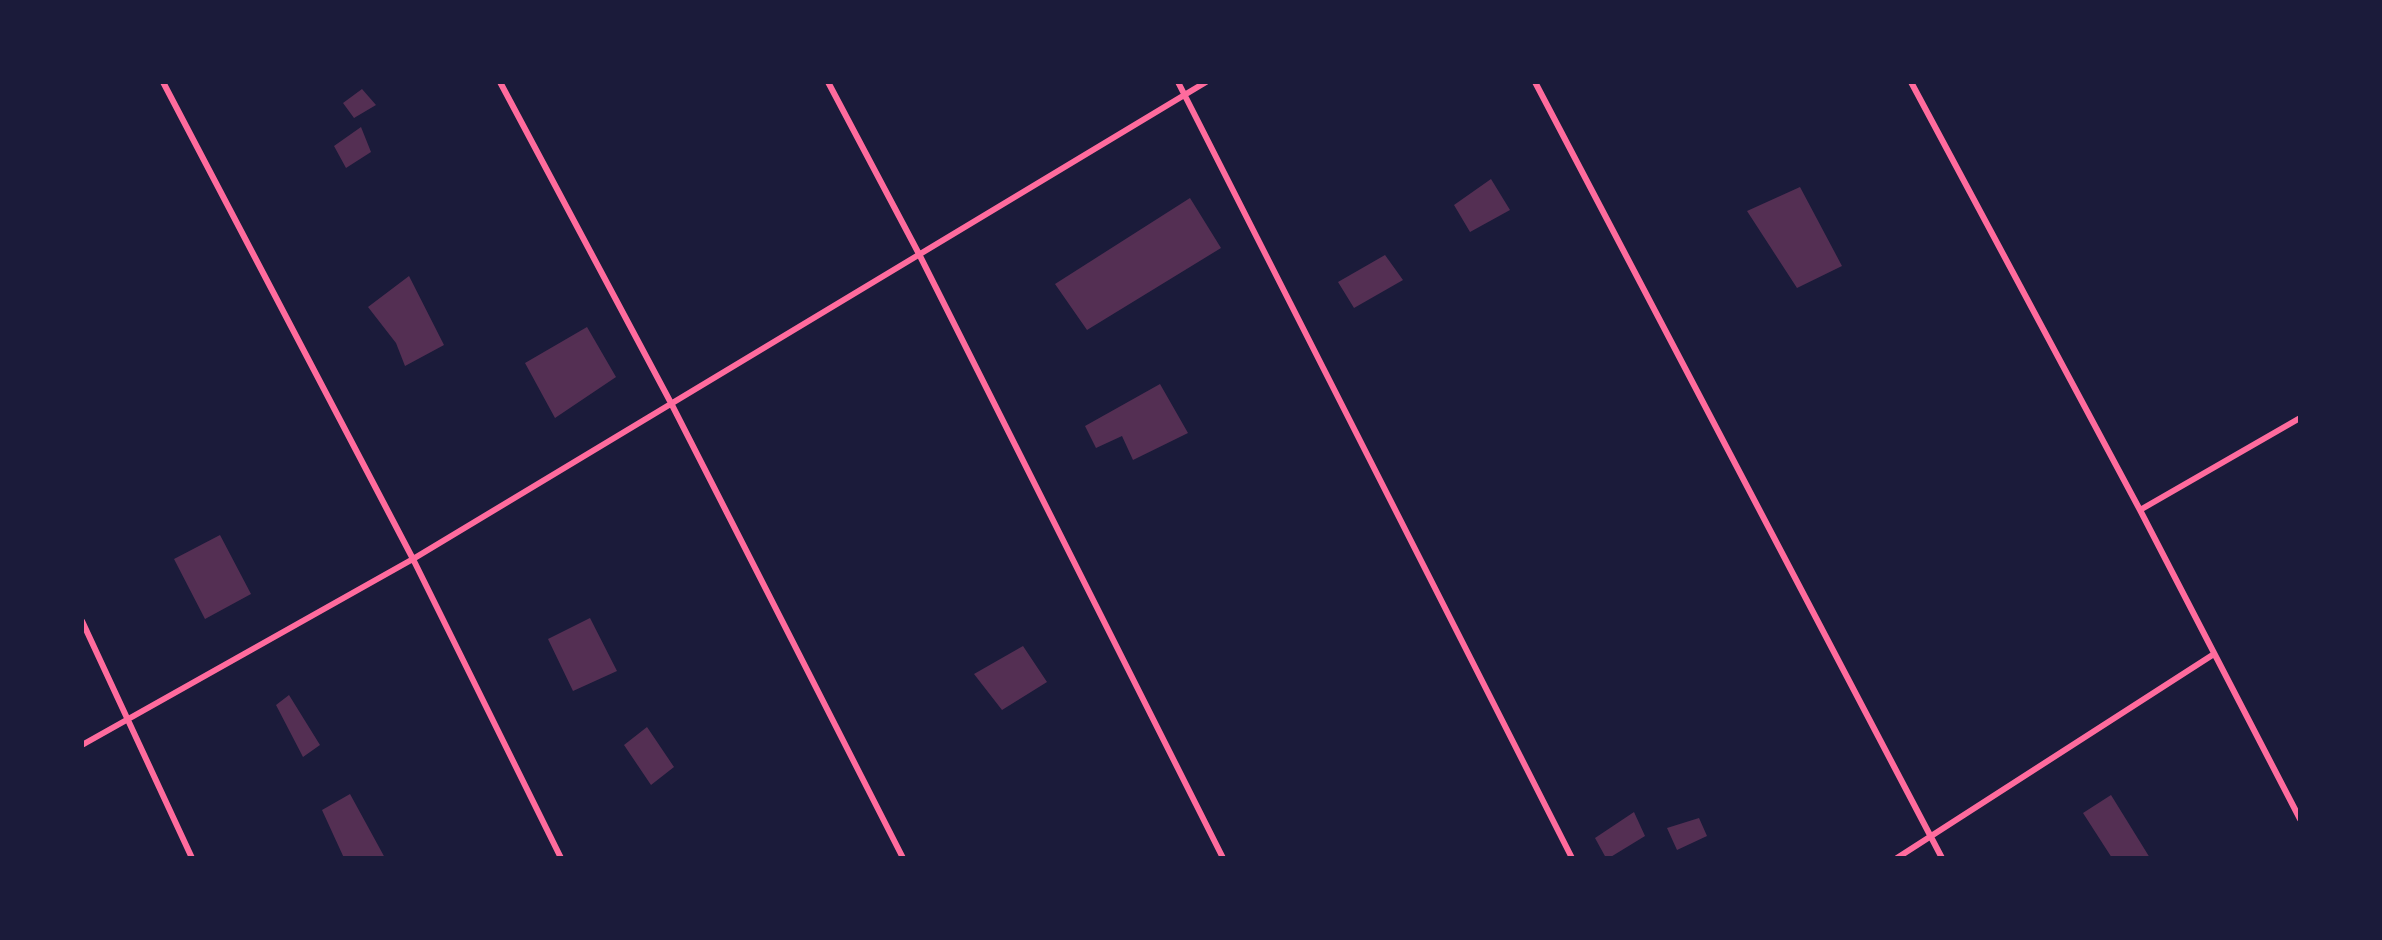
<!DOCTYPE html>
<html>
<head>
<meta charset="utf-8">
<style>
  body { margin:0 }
  #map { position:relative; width:2382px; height:940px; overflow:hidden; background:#1b1b3a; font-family:"Times New Roman",serif }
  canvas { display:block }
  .frame { position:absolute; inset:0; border:84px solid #1b1b3a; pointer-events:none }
</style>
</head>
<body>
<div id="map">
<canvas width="2382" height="940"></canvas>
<div class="frame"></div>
</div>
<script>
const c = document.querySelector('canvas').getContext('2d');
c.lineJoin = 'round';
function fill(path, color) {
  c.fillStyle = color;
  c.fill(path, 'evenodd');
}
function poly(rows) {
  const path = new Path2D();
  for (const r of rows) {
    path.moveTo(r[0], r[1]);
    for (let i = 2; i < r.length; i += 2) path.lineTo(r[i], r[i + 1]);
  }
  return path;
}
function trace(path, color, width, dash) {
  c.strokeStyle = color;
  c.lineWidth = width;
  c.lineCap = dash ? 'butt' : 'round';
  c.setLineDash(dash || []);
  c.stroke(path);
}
const building = poly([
  [362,89,376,105,354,118,343,103],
  [361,127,371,152,346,168,334,146],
  [1491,179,1510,210,1470,232,1454,205],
  [1800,187,1842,266,1797,288,1747,211],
  [1190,198,1221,248,1087,330,1055,284],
  [1385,255,1403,280,1354,308,1338,282],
  [409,276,444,345,405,366,396,343,368,307],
  [587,327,616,377,555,418,525,363],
  [1160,384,1188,433,1133,460,1122,436,1096,448,1085,426],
  [220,535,251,594,205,619,174,559],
  [590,618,617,671,573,691,548,639],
  [1023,646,1047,682,1002,710,974,674],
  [289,695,320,745,303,757,276,705],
  [647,727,674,767,651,785,624,745],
  [350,794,385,858,344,858,322,810],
  [2111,795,2150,858,2112,858,2083,813],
  [1634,812,1645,836,1609,858,1606,858,1595,838],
  [1699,818,1707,836,1677,850,1667,828]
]);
const minor = poly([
  [163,82,413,559,561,858],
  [500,82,671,403,903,858],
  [828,82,919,254,1223,858],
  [1178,82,1572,858],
  [1535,82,1942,858],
  [1911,82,2140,510,2300,819],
  [2140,510,2300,418],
  [82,621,192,858],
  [82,745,413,559,1206,82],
  [1897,858,2214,654]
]);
fill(building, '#542f53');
trace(minor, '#ff6b9d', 6);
</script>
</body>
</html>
